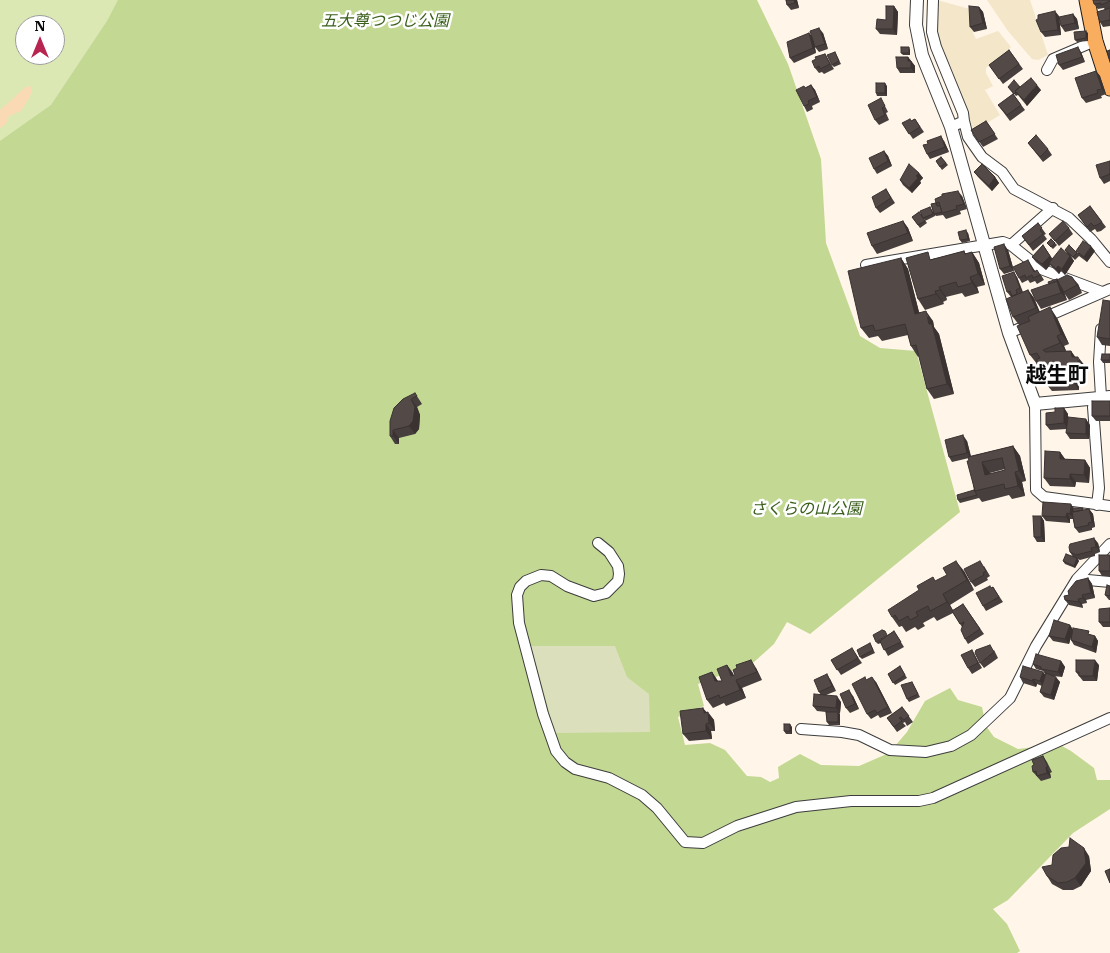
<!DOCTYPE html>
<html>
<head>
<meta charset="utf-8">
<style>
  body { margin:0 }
  #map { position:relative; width:1110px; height:953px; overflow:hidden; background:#fff5e8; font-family:"IBM Plex Serif",serif }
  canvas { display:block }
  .north { position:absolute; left:15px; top:15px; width:50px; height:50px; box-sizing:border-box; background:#fff; border:1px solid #9d9d9d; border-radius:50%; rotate:0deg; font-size:14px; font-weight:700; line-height:20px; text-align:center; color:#0a0a0a }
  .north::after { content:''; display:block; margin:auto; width:18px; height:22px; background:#b82550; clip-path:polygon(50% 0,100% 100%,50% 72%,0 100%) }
</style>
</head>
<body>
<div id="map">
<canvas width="1110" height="953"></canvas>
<div class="north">N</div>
</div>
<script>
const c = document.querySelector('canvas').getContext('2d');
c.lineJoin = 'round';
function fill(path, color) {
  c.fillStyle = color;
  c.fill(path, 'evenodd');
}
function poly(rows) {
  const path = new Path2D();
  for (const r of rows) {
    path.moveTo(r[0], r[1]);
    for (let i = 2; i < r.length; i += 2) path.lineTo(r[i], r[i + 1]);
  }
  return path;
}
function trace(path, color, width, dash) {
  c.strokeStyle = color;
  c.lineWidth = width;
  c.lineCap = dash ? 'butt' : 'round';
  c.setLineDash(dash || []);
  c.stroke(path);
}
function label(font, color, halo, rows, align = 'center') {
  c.font = font + ' "IBM Plex Serif","Noto Sans JP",serif';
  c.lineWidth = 5;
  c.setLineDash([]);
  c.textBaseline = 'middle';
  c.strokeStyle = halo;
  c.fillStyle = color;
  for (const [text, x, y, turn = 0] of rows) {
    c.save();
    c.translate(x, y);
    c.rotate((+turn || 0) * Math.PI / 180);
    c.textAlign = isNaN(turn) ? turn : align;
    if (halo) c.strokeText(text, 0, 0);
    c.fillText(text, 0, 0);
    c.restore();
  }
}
const farmland = poly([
  [937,0,970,9,973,33,976,39,998,31,1011,47,986,68,986,73,993,86,985,90,1000,115,974,131,939,43,936,26],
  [987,0,1030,0,1048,55,1038,60,1032,59,1008,31]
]);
const green = poly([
  [0,0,180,0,0,434],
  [25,25,55,25,55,55,25,55]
]);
const forest = poly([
  [118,0,757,0,788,64,821,159,826,243,860,336,880,348,916,351,960,512,810,634,787,622,774,644,754,662,698,684,704,706,678,717,685,745,710,743,725,750,747,776,761,777,770,782,779,778,778,767,800,754,821,765,859,766,889,753,907,732,925,701,950,688,958,700,982,707,986,726,994,737,1018,749,1035,747,1051,740,1071,751,1094,768,1097,780,1110,780,1110,809,1073,833,1008,900,993,909,1007,924,1020,951,1017,953,0,953,0,141,51,105,107,21]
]);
const sand = poly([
  [27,86,31,87,32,92,28,100,21,111,9,116,6,124,0,128,0,110]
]);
const cemetery = poly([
  [531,646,615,646,627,677,649,694,650,732,555,733]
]);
const minor = poly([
  [933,0,932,32,936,47,963,113,964,121],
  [1047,70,1053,59,1095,41],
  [951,127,964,121,968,137,982,157,1002,172,1014,189,1069,218,1091,239,1110,262],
  [1011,245,1053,208],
  [866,265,1003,242,1011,245,1041,269,1102,292],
  [1009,333,1110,289],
  [1101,397,1099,362,1101,329],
  [1035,404,1036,490,1044,497,1110,506],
  [1093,407,1099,488,1097,505],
  [598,543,609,552,618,566,619,574,618,581,606,593,594,596,567,586,551,576,541,575,526,581,520,587,517,595,519,623,543,714,556,751,565,762,575,769,609,778,642,795,657,808,685,842,703,843,737,826,796,807,851,801,919,801,933,798,1110,718],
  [1077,579,1110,582],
  [801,729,842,732,859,735,890,750,926,752,951,746,971,735,1010,698,1036,646,1077,579,1110,544]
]);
const tertiary = poly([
  [917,0,916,25,922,55,951,127,1009,333,1035,404,1110,397]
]);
const primary = poly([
  [1087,0,1095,41,1110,88]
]);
const wall = poly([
  [786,0,797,0,799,8,791,10,787,5],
  [1110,0,1110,26,1103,27,1100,22,1105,10,1104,8,1098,9,1094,4],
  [894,6,898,12,897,35,880,34,876,29,886,20],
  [979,7,983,12,987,29,974,32,970,27],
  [1073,14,1077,19,1079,29,1065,32,1061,26],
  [1059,16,1061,35,1045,37,1041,32],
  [809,33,812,36,823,33,828,49,819,52,815,47,814,42,816,53,794,63,790,58],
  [1088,33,1088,41,1077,42,1075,40],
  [910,50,910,55,903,55,901,53],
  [1009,50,1023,69,1003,84,989,65],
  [835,52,841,64,834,67,832,65],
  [1081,52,1085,62,1063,70,1059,65],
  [825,54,834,69,824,74,822,72,819,73,815,68],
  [908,57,915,66,915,73,900,73,897,68],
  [1096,71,1100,76,1106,94,1101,96,1102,98,1086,103,1082,98],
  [811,85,815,90,820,102,812,106,813,109,807,112,804,106,805,88],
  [887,86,887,96,877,96,876,93],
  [1008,87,1020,87,1041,90,1027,106,1018,95,1016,96],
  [1013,94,1025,110,1010,121,998,105],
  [884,104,888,112,886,113,889,120,879,125,875,120],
  [915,119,924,132,913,139,902,123,911,121],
  [986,121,998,139,983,147,971,130],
  [944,141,949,152,930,159,927,154,928,144],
  [1028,143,1048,149,1052,155,1043,162],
  [884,151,888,156,892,166,877,174,874,169],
  [941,157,948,165,942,170,936,161],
  [1110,161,1110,181,1104,184,1100,178],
  [974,172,995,177,999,183,992,191,978,177],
  [919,173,923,178,920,181,921,183,912,193,903,185,900,180],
  [886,189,895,203,880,213,876,208],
  [962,196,967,209,960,211,961,214,946,219,943,215,936,216,935,215,935,216,925,221,923,218,930,207,933,212,931,204],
  [1090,206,1106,227,1101,231,1097,232,1095,229,1090,232,1078,215],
  [919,212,927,223,920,228,912,217],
  [903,221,908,228,913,241,877,254,872,246],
  [1038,223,1046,234,1044,235,1047,239,1033,251,1022,236],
  [1069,228,1073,234,1059,246,1049,234],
  [968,233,970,241,962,243,960,240],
  [1047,243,1055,243,1057,245,1053,249],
  [1043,245,1052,259,1067,253,1065,250,1077,253,1095,251,1087,262,1079,256,1075,260,1071,256,1074,261,1065,275,1061,271,1059,274,1050,265,1046,270,1036,262,1032,257],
  [1008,250,1014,271,1004,274,1000,269],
  [964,251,966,254,972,252,979,263,985,285,977,287,979,293,965,297,962,293,946,297,947,300,943,302,944,304,925,310,918,299,933,259],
  [901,258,908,269,919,312,933,321,934,327,939,334,954,394,934,399,927,389,919,356,918,357,911,346,908,335,882,341,878,336,869,338,861,328],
  [1028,260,1035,271,1041,275,1044,280,1037,284,1035,281,1030,283,1028,280,1022,283,1019,278],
  [1017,277,1023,292,1028,290,1034,298,1040,312,1057,318,1069,344,1064,346,1066,351,1071,351,1075,357,1086,367,1086,385,1079,385,1079,390,1052,391,1047,385,1044,385,1037,375,1037,364,1030,355,1019,325,1013,317,1011,297,1007,292],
  [1058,280,1078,284,1082,293,1069,300,1064,293,1067,300,1041,309,1036,301],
  [1110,301,1110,346,1102,345,1097,337],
  [1110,355,1110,363,1103,363,1101,360],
  [415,393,422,404,417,407,420,415,419,429,415,434,399,438,399,444,395,444,390,436],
  [1110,401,1110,421,1096,421,1092,416],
  [1064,408,1068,414,1068,423,1090,425,1089,439,1070,439,1066,433,1067,429,1050,430,1046,425],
  [967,441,971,456,1013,446,1020,456,1026,481,1022,482,1025,496,1012,499,1009,495,982,502,979,498,960,503,958,500,974,490,969,458,952,462,949,457],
  [1005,469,1005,470,990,474,990,473],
  [1060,452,1065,459,1085,460,1090,468,1089,483,1076,482,1075,487,1050,486,1044,478],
  [1074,508,1084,510,1089,509,1093,514,1095,527,1092,528,1092,530,1079,533,1075,528,1073,519,1070,519,1070,523,1046,521,1042,516],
  [1041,516,1044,521,1045,542,1037,542,1034,537],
  [1098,543,1100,552,1095,554,1095,556,1080,560,1077,559,1079,561,1075,568,1065,564,1063,561,1073,557,1070,552],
  [1110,555,1110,576,1102,576,1099,571],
  [984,566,990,576,987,578,988,580,975,587,971,582],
  [964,571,974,590,950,605,953,610,963,604,984,634,968,644,965,639,962,627,953,613,937,621,934,617,923,623,925,626,918,630,915,627,906,632,902,626,899,627,892,617,936,581],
  [1088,578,1092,584,1095,598,1086,600,1087,603,1082,604,1083,608,1069,605,1065,600,1069,595],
  [1110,586,1110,600,1109,600,1105,595],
  [993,587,1003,602,986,611,983,606,991,588],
  [1110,608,1110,627,1103,627,1099,622],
  [1070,625,1073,630,1095,636,1098,641,1096,653,1074,645,1071,640,1071,637,1069,644,1053,641,1049,636],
  [894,631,904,647,888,656,881,643,878,644,876,642],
  [870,643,875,653,862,659,860,657],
  [972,650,982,668,972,674,968,668],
  [994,650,998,658,984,668,980,663],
  [855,653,862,663,841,675,831,660],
  [1061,661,1065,667,1062,677,1053,676,1060,682,1054,700,1044,697,1040,692,1042,686,1037,684,1036,687,1023,683,1020,677,1043,672,1045,675,1045,674,1043,671,1036,669,1033,664],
  [727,665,734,676,756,668,762,680,742,688,746,698,726,706,724,703,713,708,707,700,712,672,718,681,722,681],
  [1099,665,1097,681,1083,681,1076,672],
  [900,666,907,678,895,685,888,674],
  [830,679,836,691,826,695,841,702,840,713,839,713,840,714,840,725,829,725,827,722,826,712,817,711,813,706,821,695,819,692],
  [867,680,876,682,892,713,880,718,878,715,871,719,867,714],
  [912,682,920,697,909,702,907,699],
  [853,696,859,709,850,713,846,708],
  [902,707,913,722,907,726,905,722,903,723,906,726,897,732,887,718],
  [707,712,714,720,715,731,711,731,712,739,689,741,683,734],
  [792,727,792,734,786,734,784,731],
  [1043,756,1047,762,1052,772,1050,773,1051,778,1041,781,1033,772,1034,765],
  [1089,856,1091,871,1081,886,1073,890,1063,890,1052,884,1047,876]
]);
const shadedWall = poly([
  [794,0,797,0,799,8,795,3],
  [894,6,898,12,897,35,893,29],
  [979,7,983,12,987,29,983,23],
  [1055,11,1059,16,1061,35,1058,30],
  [1073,14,1077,19,1079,29,1075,23],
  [819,28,823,33,828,49,825,44],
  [1086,31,1088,33,1088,41,1086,38],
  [809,33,813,38,816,53,813,48],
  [909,47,910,50,910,55,909,53],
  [1078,47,1081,52,1085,62,1082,57],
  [908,57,915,66,915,73,911,68,908,61],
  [1096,71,1100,76,1106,94,1102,89],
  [885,83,887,86,887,96,885,93],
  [811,85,815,90,820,102,817,97],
  [1037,85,1041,90,1027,106,1024,100],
  [941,136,944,141,949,152,945,147],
  [884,151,888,156,892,166,888,161],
  [919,173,923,178,920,181,921,183,912,193,909,188],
  [995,177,999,183,992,191,989,186],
  [958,191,962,196,967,209,964,204],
  [903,221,908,228,913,241,908,233],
  [966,230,968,233,970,241,968,239],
  [1004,244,1008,250,1014,271,1010,266],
  [1043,245,1054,261,1049,263,1050,265,1046,270,1042,264],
  [1091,246,1095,251,1087,262,1084,257],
  [972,252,979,263,985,285,978,274],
  [1070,256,1074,261,1065,275,1062,269],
  [901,258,908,269,922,324,915,314],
  [1058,266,1061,271,1059,274,1056,269],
  [1014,272,1017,277,1023,294,1020,288],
  [970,277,977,287,979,293,972,283],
  [1072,277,1078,284,1082,293],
  [1057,281,1063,289,1067,300,1061,293],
  [939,287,946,297,947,300,940,290],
  [1028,290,1034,298,1041,316,1036,308],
  [935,291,943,302,944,304,936,294],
  [1050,307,1057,318,1069,344,1061,334],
  [926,311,933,321,934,327,939,334,954,394,947,384],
  [1057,336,1064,346,1067,353,1060,343],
  [1071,351,1079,362,1078,357,1086,367,1086,385,1079,375,1072,357],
  [1072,375,1079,385,1079,390,1072,380],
  [411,399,417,407,420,415,419,429,415,434,409,426],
  [1064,408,1068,414,1068,429,1064,423],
  [1086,419,1090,425,1089,439,1086,434],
  [393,430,399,438,399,444,393,436],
  [963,435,967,441,971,458,967,453],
  [1013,446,1020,456,1026,481,1019,471],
  [1060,452,1065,459,1060,459],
  [1085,460,1090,468,1089,483,1084,475],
  [982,462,990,473,993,485,985,475],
  [1015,472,1022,482,1025,496,1018,486],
  [1070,474,1076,482,1075,487,1070,479],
  [1071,504,1074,509,1074,519,1070,514],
  [1089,509,1093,514,1095,527,1092,522],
  [1067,513,1070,519,1070,523,1066,517],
  [1041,516,1044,521,1045,542,1041,537],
  [1094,538,1098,543,1100,552,1096,547],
  [1077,558,1079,561,1075,568,1074,566],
  [956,561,964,571,974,590,967,580],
  [1088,578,1092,584,1095,598,1091,593],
  [943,594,950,605,954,613,947,602],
  [1082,595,1086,600,1087,603,1083,598],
  [1078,599,1082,604,1083,608,1079,602],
  [1070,625,1073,630,1069,644,1065,639],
  [1095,636,1098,641,1096,653,1092,647],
  [751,660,756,668,762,680,757,672],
  [1095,660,1099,665,1097,681,1093,676],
  [1061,661,1065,667,1062,677,1058,672],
  [727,665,733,673,737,684,731,676],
  [712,672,717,680,721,689,715,681],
  [1043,672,1047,677,1044,686,1040,681],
  [827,674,830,679,836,691,832,686],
  [872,677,876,682,892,713,888,707],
  [1056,677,1060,682,1054,700,1051,695],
  [1033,679,1037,684,1036,687,1032,681],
  [736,680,742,688,746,698,740,690],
  [849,690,853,696,859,709,855,704],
  [837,696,841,702,840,713,836,708],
  [703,708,709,715,708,712,714,720,715,731,709,723,704,713],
  [838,712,840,714,840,725,838,722],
  [706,724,711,731,712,739,706,731],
  [790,724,792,727,792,734,790,731],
  [1046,767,1050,773,1051,778,1047,773],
  [1084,848,1089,856,1091,871,1081,886,1075,878]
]);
const building = poly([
  [786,0,794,0,795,3,787,5,786,0],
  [1093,0,1110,0,1110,1,1101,5,1101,3,1094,4,1093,0],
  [886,6,894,6,893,29,876,29,877,19,886,20,886,6],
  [969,6,979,7,983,23,970,27,969,6],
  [1110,8,1110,20,1100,22,1097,12,1110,8],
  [1055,11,1058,30,1041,32,1036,20,1038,19,1038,15,1055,11],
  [1073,14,1075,23,1061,26,1059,17,1073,14],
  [819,28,825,44,815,47,810,31,819,28],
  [1086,31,1086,38,1075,40,1074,32,1086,31],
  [809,33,813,48,790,58,787,42,809,33],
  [901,47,909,47,909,53,901,53,901,47],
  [1078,47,1082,57,1059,65,1056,55,1078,47],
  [1009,50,1019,64,999,79,989,65,1009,50],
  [1110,50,1110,60,1107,51,1110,50],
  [835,52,839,61,832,65,827,55,835,52],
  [825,54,830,64,820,69,819,66,815,68,812,61,816,59,815,57,825,54],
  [896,57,908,57,908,61,911,61,911,68,897,68,896,57],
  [1096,71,1102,89,1097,90,1098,93,1082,98,1075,78,1096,71],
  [1031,78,1037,85,1024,100,1015,91,1031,78],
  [1014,80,1020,87,1015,91,1016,92,1014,94,1008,87,1014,80],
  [876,83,885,83,885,93,876,93,876,83],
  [811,85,817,97,808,101,809,104,804,106,796,90,804,86,805,88,811,85],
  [1013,94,1021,105,1007,115,998,105,1013,94],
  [881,98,885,106,882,108,885,115,875,120,868,105,881,98],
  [910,119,911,121,915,119,920,127,909,134,902,123,910,119],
  [986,121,995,134,979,142,971,130,986,121],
  [1036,135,1048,149,1040,157,1028,143,1036,135],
  [941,136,945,147,927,154,923,145,928,144,927,141,941,136],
  [884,151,888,161,874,169,869,158,884,151],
  [941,157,946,163,940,167,936,161,941,157],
  [1110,161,1110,174,1100,178,1096,165,1110,161],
  [909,164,919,173,916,176,918,178,909,188,900,180,909,164],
  [982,164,995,177,989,186,974,172,982,164],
  [886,189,891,198,876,208,872,197,886,189],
  [958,191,964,204,956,206,957,209,942,213,939,202,936,203,935,199,942,196,942,194,958,191],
  [936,203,937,206,940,206,942,212,934,214,931,204,936,203],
  [1090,206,1102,222,1097,225,1094,226,1091,223,1087,227,1078,215,1090,206],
  [930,207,933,214,923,218,920,211,930,207],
  [919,212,925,221,918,225,912,217,919,212],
  [903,221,908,233,872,246,867,233,903,221],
  [1063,221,1069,228,1055,241,1049,234,1063,221],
  [1038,223,1042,228,1040,230,1043,234,1029,245,1022,236,1038,223],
  [966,230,968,239,960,240,958,232,966,230],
  [1051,239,1055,243,1051,247,1047,243,1051,239],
  [1083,241,1091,246,1084,257,1076,251,1083,241],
  [1004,244,1010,266,1000,269,994,247,1004,244],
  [1043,245,1050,256,1042,264,1032,257,1043,245],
  [1069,245,1077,253,1073,257,1065,250,1069,245],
  [1061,248,1070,256,1062,269,1058,266,1056,269,1049,263,1061,248],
  [964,251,965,254,972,252,978,274,970,277,972,283,958,287,956,282,939,287,940,290,935,291,936,294,918,299,906,258,928,252,930,260,964,251],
  [901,258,915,314,926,311,929,324,932,324,947,384,927,389,916,345,911,346,905,324,875,331,873,325,861,328,848,271,901,258],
  [1028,260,1034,272,1037,270,1040,275,1033,278,1032,275,1026,278,1025,275,1019,278,1013,267,1028,260],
  [1014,272,1020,288,1016,290,1017,294,1012,296,1010,291,1007,292,1002,276,1014,272],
  [1067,275,1072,277,1077,285,1064,292,1057,280,1067,275],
  [1057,279,1059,283,1057,281,1049,284,1048,282,1057,279],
  [1057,281,1061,293,1036,301,1031,290,1057,281],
  [1028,290,1036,308,1013,317,1006,299,1028,290],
  [1103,300,1110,301,1110,339,1097,337,1103,300],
  [1050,307,1061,334,1057,336,1060,343,1043,350,1045,352,1071,351,1072,357,1078,357,1079,375,1072,375,1072,380,1044,381,1044,375,1037,375,1037,359,1040,358,1037,353,1030,355,1017,326,1030,321,1028,317,1050,307],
  [1102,354,1110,354,1110,360,1101,360,1102,354],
  [415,393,417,396,411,399,415,407,413,421,409,426,393,430,393,436,390,436,390,421,394,408,403,399,415,393],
  [1092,401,1110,401,1110,416,1092,416,1092,401],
  [1055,408,1064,408,1064,423,1046,425,1046,413,1055,412,1055,408],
  [1068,417,1086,419,1086,434,1066,433,1068,417],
  [963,435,967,453,949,457,945,440,963,435],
  [1013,446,1019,471,1015,472,1018,486,1005,489,1004,484,975,491,967,461,969,461,968,457,1013,446],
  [1002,458,1005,470,985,475,982,462,1002,458],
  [1045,451,1060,452,1060,459,1085,460,1084,475,1070,474,1070,479,1044,478,1045,451],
  [974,490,977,495,958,500,957,495,974,490],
  [1043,502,1071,504,1070,514,1067,513,1066,517,1042,516,1043,502],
  [1073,508,1083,508,1083,510,1073,512,1073,508],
  [1089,509,1092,522,1088,523,1089,525,1075,528,1072,512,1089,509],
  [1033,516,1041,516,1041,537,1034,537,1033,516],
  [1094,538,1096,547,1091,548,1092,551,1076,555,1070,552,1069,547,1070,544,1094,538],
  [1066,554,1077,558,1074,566,1063,561,1066,554],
  [1099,555,1110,555,1110,571,1099,571,1099,555],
  [956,561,967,580,943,594,947,602,930,611,928,606,916,612,918,616,910,620,908,616,899,621,895,615,892,617,888,610,919,590,917,586,933,577,935,581,947,575,943,568,956,561],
  [980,561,986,571,983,573,984,575,971,582,964,569,980,561],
  [1088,578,1091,593,1082,595,1083,598,1078,599,1079,602,1065,600,1064,596,1069,595,1068,591,1076,581,1088,578],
  [1107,585,1110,586,1110,596,1105,595,1107,585],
  [990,586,991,588,993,587,999,597,983,606,976,593,990,586],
  [963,604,980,629,965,639,961,630,964,622,960,624,952,611,963,604],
  [1110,608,1110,622,1099,622,1099,609,1110,608],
  [1054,620,1070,625,1065,639,1049,636,1054,620],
  [1073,628,1089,631,1088,634,1095,636,1092,647,1071,640,1073,628],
  [882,630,885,631,887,635,876,642,873,635,882,630],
  [894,631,901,642,884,650,880,641,894,631],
  [870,643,873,650,860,657,857,650,870,643],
  [990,645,994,652,980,663,975,653,976,650,990,645],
  [852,648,858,658,837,670,831,660,852,648],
  [972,650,978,663,968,668,961,655,972,650],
  [1036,654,1061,661,1058,672,1041,669,1041,667,1033,664,1036,654],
  [751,660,757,672,736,680,740,690,720,698,719,695,707,700,699,677,712,672,715,681,722,681,717,669,727,665,731,676,735,675,733,670,737,668,736,665,751,660],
  [1076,660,1095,660,1093,676,1079,676,1079,672,1076,672,1076,660],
  [900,666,905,675,893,683,888,674,900,666],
  [1023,666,1043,672,1040,681,1033,679,1032,681,1020,677,1023,666],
  [1046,673,1056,677,1051,695,1040,692,1046,673],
  [827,674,832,686,819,692,814,680,827,674],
  [865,677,866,680,872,677,888,707,877,713,875,710,867,714,852,684,865,677],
  [912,682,918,694,907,699,901,685,912,682],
  [849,690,855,704,846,708,840,694,849,690],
  [814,694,837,696,836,708,813,706,814,694],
  [902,707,909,716,904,720,901,717,899,718,902,721,894,727,887,718,902,707],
  [703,708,704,713,708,712,709,723,706,724,706,731,683,734,680,711,703,708],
  [826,712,838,712,838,722,827,722,826,712],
  [784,724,790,724,790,731,784,731,784,724],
  [1043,756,1048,767,1046,767,1047,773,1037,776,1036,771,1033,772,1032,766,1034,765,1032,760,1043,756],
  [1070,838,1084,848,1086,863,1075,878,1067,882,1058,883,1047,876,1042,867,1052,865,1053,855,1061,848,1069,847,1070,838],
  [1110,869,1110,883,1105,871,1110,869]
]);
const parkNames = [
  ["五大尊つつじ公園",385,21],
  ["さくらの山公園",806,509]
];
const districtNames = [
  ["越生町",1057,376]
];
fill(farmland, '#f3e6c9');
fill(green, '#dbe8b3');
fill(forest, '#c3d893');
fill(sand, '#fadab5');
fill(cemetery, '#dcdfbb');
trace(minor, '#3d3d3d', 12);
trace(tertiary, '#3d3d3d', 14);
trace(primary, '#1b1b1b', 17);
trace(minor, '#fff', 10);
trace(tertiary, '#fff', 12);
trace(primary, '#f8ad5f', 15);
fill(wall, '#473f3d');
fill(shadedWall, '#3a3332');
fill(building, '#534947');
trace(building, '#3a3332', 1);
label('italic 16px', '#3b601c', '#fff', parkNames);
label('bold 21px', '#0a0a0a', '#fff', districtNames);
</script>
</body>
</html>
